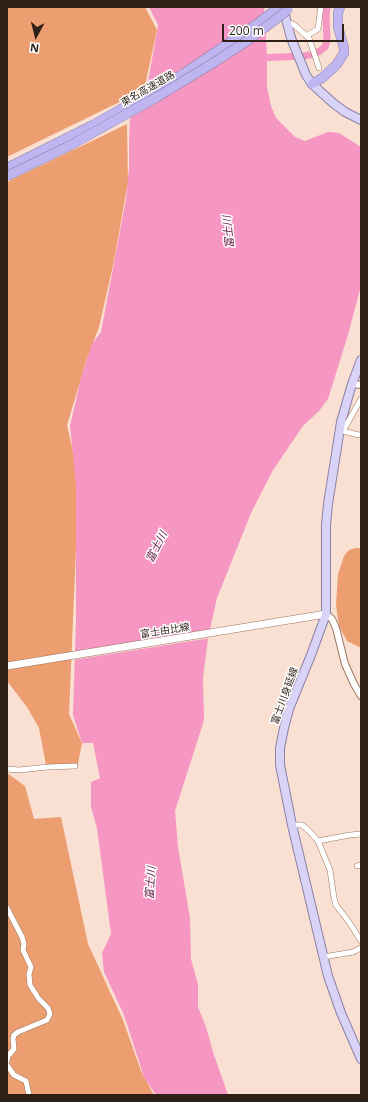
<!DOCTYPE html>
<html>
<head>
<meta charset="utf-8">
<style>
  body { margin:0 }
  #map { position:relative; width:368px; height:1102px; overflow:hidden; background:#f9e0d2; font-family:"Open Sans",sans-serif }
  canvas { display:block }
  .frame { position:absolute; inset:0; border:8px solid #2e1f17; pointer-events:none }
  .north { position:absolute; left:16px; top:16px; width:40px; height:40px; -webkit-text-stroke:3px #fff; paint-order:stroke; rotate:187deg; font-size:11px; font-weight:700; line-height:16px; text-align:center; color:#2e1f17 }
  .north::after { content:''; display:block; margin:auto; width:14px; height:18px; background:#2e1f17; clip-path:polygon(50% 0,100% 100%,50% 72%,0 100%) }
  .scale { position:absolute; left:222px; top:24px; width:122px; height:18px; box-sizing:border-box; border:2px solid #2e1f17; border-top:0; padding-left:5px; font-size:12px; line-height:14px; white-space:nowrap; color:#2e1f17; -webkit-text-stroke:3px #fff; paint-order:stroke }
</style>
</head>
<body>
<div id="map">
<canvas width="368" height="1102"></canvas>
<div class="frame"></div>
<div class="north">N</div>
<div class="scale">200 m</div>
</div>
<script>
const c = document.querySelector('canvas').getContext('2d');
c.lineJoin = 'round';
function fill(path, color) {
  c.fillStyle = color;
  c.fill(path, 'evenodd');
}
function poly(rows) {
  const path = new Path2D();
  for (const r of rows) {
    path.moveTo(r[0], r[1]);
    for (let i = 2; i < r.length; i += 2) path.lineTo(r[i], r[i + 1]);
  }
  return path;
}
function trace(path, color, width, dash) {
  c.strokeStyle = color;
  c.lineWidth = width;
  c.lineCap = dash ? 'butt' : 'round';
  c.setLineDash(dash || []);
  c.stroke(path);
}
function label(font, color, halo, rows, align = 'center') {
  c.font = font + ' "Open Sans","Noto Sans JP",sans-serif';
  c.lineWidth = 3;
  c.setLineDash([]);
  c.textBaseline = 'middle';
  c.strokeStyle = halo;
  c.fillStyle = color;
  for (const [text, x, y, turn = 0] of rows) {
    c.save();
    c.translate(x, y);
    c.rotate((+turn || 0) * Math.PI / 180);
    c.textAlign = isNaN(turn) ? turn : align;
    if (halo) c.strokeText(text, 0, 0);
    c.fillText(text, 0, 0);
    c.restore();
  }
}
const green = poly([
  [7,7,145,7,157,30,144,90,7,157],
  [127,124,128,182,114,261,99,327,86,362,67,425,79,478,69,714,82,743,78,764,46,765,39,728,27,707,7,681,7,182],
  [356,548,361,548,361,648,347,641,339,626,336,605,338,574,344,556,349,550],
  [7,773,25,786,34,819,61,817,88,944,123,1020,141,1071,154,1095,7,1095]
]);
const water = poly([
  [149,7,264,7,267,57,267,87,271,106,276,118,295,137,305,141,328,132,339,133,361,147,361,286,347,338,328,399,319,411,303,426,273,470,251,513,217,598,208,638,203,678,204,720,175,811,178,847,190,918,191,959,198,985,198,1007,206,1027,213,1052,228,1095,156,1095,144,1077,124,1015,104,972,102,953,111,934,97,828,91,807,91,782,100,778,93,743,82,743,73,715,76,619,76,485,70,426,81,378,92,344,101,332,126,199,129,168,129,140,130,119,148,82,158,25]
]);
const pier = poly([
  [212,630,210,638,73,660,73,652]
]);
const river = poly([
  [258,58,304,56,314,54,320,51,325,47,327,41,326,15,327,7]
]);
const minor = poly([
  [287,23,293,24,309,38,319,68],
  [306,36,318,29,320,13,321,7],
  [359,435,343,431,361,399],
  [7,769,19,770,48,767,75,766],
  [292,825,302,825,310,832,318,841,330,870,334,898,336,905,349,922,361,941],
  [318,841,350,835,361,834],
  [357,866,361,865],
  [7,908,22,937,24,944,23,950,31,967,29,974,30,985,39,999,48,1008,50,1014,47,1020,18,1032,14,1035,13,1039,14,1049,8,1056,7,1061],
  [323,957,353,952,361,948],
  [7,1065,14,1075,26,1081,29,1095]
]);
const tertiary = poly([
  [352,384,361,385],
  [326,614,332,619,336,628,345,664,354,684,361,696]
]);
const secondary = poly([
  [7,666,326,614]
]);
const primary = poly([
  [283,8,291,38,306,75,312,84,333,103,345,112,361,120],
  [361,360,352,384,341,422,328,504,326,525,326,614,311,655,289,709,284,728,280,748,280,765,292,825,328,976,341,1013,361,1059]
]);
const motorway = poly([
  [312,84,322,78,330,71,337,64,344,53,344,48,338,27,338,13,340,7],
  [7,168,93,125,183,74,257,24,279,7]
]);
const motorwayBridge = poly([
  [7,176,71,145,157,97,213,63,250,39,288,10]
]);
const streetNames = [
  ["東名高速道路",148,89,-30],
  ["富士由比線",165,631,-9],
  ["富士川身延線",285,696,-70]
];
const waterNames = [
  ["富士川",229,232,-96],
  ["富士川",157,547,-63],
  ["富士川",151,883,-86]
];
fill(green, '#ec9e70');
fill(water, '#f696c2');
fill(pier, '#f9e0d2');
trace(river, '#f696c2', 7);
trace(minor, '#9c7761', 6);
trace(tertiary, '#9c7761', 8);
trace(secondary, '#9c7761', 8);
trace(primary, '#8c80a5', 10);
trace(motorway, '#8c80a5', 10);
trace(minor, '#fff', 5);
trace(tertiary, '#fff', 6);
trace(secondary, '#fff', 7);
trace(primary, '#d8d3f7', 8);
trace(motorway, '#beb5f1', 9);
trace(motorwayBridge, '#8c80a5', 10, []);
trace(motorwayBridge, '#beb5f1', 9);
label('10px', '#2e1f17', '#fff', streetNames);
label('italic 11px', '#611840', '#fff', waterNames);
</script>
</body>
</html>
